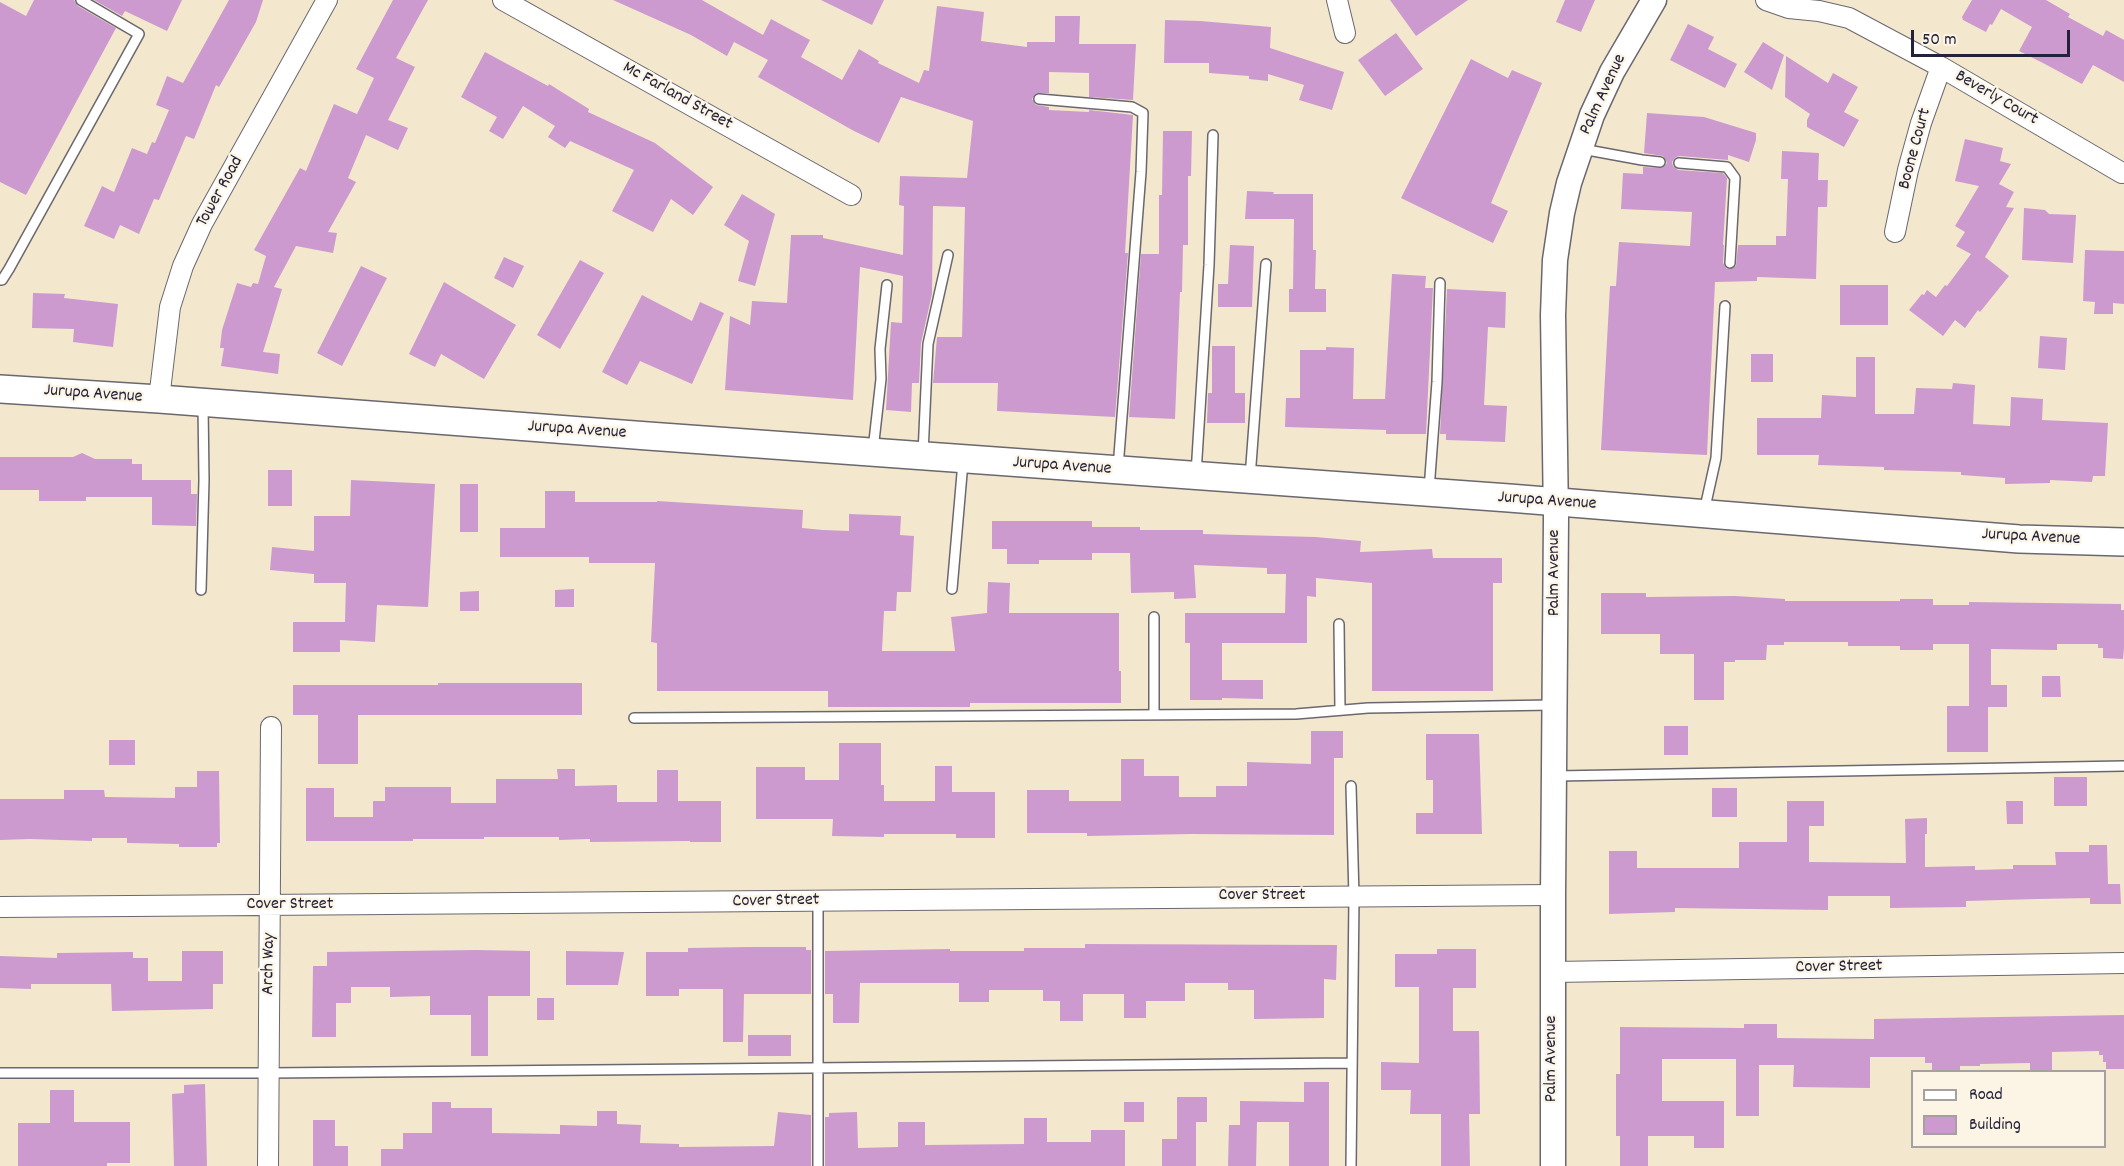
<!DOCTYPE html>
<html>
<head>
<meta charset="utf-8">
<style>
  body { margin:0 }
  #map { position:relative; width:2124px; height:1166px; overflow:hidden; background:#f3e8ce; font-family:Dekko,sans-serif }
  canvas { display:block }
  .legend { position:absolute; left:1911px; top:1070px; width:195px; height:78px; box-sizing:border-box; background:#fcf5e5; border:2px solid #a5a1a1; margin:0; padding:8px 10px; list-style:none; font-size:18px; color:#22223b }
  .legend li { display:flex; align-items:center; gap:12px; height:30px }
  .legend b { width:30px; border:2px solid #a5a1a1 }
  .scale { position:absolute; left:1911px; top:30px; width:159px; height:27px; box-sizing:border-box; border:3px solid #22223b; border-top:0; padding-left:8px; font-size:18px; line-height:21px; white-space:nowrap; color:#22223b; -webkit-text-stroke:4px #fcf5e5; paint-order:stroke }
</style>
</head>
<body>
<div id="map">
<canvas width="2124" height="1166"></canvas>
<ul class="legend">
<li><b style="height:8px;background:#fff"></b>Road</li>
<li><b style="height:16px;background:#cc9acf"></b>Building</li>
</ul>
<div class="scale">50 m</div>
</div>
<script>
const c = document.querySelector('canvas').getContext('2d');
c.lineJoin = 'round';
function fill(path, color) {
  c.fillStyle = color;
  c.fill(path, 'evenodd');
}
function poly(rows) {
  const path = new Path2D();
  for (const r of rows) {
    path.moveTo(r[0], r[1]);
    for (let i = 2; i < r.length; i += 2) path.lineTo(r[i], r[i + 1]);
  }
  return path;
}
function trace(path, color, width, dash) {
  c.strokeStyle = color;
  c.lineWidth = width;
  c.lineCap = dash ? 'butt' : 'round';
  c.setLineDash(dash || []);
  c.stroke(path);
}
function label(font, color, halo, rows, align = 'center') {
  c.font = font + ' Dekko,sans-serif';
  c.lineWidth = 4.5;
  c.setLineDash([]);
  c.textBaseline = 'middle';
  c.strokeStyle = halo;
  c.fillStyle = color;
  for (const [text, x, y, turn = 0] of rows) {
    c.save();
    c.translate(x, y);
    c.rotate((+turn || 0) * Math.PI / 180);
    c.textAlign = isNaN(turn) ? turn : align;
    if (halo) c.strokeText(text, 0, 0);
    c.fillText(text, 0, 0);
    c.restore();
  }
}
const building = poly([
  [34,0,74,0,78,6,116,28,26,195,0,182,0,2,26,16],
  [94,0,182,0,167,31,125,11,122,16],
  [229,0,263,0,256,22,219,87,216,85,194,139,186,136,159,200,154,199,139,234,120,225,114,239,84,226,102,186,114,192,132,148,147,154,152,142,155,143,169,110,156,105,167,76,183,83],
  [393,0,428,0,396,58,415,67,388,120,408,128,398,150,366,135,348,178,356,182,328,232,337,233,333,253,296,246,274,287,282,289,263,352,280,354,278,374,221,366,224,348,220,348,222,330,237,283,251,287,253,283,258,284,266,256,254,250,300,168,306,171,334,104,357,114,374,78,356,69],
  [613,0,702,0,763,35,771,19,810,40,801,57,842,80,859,49,879,61,878,63,919,83,924,70,929,71,937,6,984,12,981,41,1027,47,1027,42,1055,42,1055,16,1080,16,1079,44,1136,44,1133,100,1089,97,1089,73,1049,72,1049,93,1037,93,1032,99,1036,105,1049,107,1049,110,1089,112,1089,110,1133,115,1125,253,1128,253,1115,417,997,411,998,383,933,383,937,337,962,337,965,207,933,206,932,294,921,343,919,383,912,383,911,412,886,410,891,322,902,323,903,276,860,267,853,400,725,390,730,316,750,325,752,301,787,303,791,235,823,235,823,238,903,255,904,206,899,205,900,176,967,178,973,121,901,97,879,143,854,131,758,77,768,60,734,42,727,56,691,35],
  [821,0,884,0,872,25],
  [1390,0,1468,0,1416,36],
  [1565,0,1595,0,1581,32,1556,22],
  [1972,0,2046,0,2070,14,2068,17,2103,36,2106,30,2124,40,2124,82,2093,65,2082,84,2043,63,2019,51,2032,27,2001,9,1992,25,1990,24,1986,32,1963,20,1962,17],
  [1165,20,1200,21,1271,27,1270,48,1344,72,1332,110,1299,100,1304,85,1268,74,1268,81,1249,79,1249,76,1209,73,1209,63,1164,63],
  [1688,24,1714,37,1708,49,1737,64,1725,88,1670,60],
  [1396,33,1423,69,1385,96,1358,60],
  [1763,42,1784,55,1772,90,1744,72],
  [485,52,548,86,549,84,589,109,588,112,655,143,713,187,693,215,671,199,653,232,612,211,634,170,570,141,565,148,548,137,555,126,523,106,503,139,489,131,497,117,461,97],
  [1786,56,1828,83,1833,73,1858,87,1844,112,1859,120,1844,147,1807,127,1807,120,1810,114,1785,97],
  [1471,59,1508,78,1512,70,1542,83,1491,203,1508,211,1493,243,1401,198],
  [1647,113,1704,117,1756,133,1756,140,1749,162,1728,155,1728,160,1680,156,1676,157,1672,162,1673,166,1678,170,1723,173,1727,178,1723,245,1724,245,1723,263,1727,269,1732,269,1736,266,1738,245,1776,245,1776,236,1786,236,1788,179,1781,179,1782,151,1819,153,1818,180,1828,180,1827,207,1818,207,1816,279,1757,277,1757,281,1715,282,1707,455,1601,450,1610,286,1616,286,1619,242,1690,246,1692,212,1621,209,1623,173,1643,174,1643,167,1662,168,1667,163,1663,156,1644,153],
  [1163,131,1192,131,1191,176,1188,176,1188,245,1183,245,1182,292,1180,292,1175,419,1129,417,1141,254,1159,254,1159,195,1162,195],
  [1965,139,2003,148,2000,161,2011,164,1999,184,2014,192,2006,207,2014,208,1985,257,2009,276,1980,312,1978,310,1965,328,1955,320,1943,336,1909,310,1922,294,1924,295,1927,290,1936,297,1945,285,1947,286,1971,254,1956,246,1965,232,1955,226,1979,186,1955,181],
  [1247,191,1274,192,1273,194,1313,194,1313,250,1316,250,1315,289,1326,289,1326,312,1289,312,1289,289,1293,289,1294,219,1245,219],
  [742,194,775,214,755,286,738,281,749,241,724,225],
  [2024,208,2045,210,2049,214,2076,215,2073,263,2022,260],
  [1230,245,1254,246,1252,307,1218,307,1218,284,1228,284],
  [2085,250,2124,251,2124,304,2113,303,2113,314,2094,314,2095,302,2083,301],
  [504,257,524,266,513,288,494,278],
  [580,260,604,273,560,349,537,335],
  [361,266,387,278,342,366,317,353],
  [1392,274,1426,276,1425,288,1433,288,1426,434,1386,434,1386,430,1285,427,1286,398,1300,398,1300,350,1326,350,1326,347,1354,348,1353,399,1385,399],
  [444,282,516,325,484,379,441,354,435,367,409,354],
  [1840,285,1888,285,1888,325,1840,325],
  [1447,289,1506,292,1505,328,1488,327,1484,405,1507,406,1505,442,1446,440,1446,434,1440,434],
  [33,293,65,294,64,298,118,304,113,347,73,342,74,329,32,328],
  [642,295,692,321,700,302,724,313,692,384,640,361,627,385,602,372],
  [2040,336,2067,338,2065,370,2038,368],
  [1212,346,1235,346,1235,393,1245,393,1245,423,1207,423,1208,393,1212,393],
  [1751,354,1773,354,1773,382,1751,382],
  [1856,357,1875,357,1875,414,1914,414,1916,388,1952,389,1953,383,1975,385,1973,424,2010,426,2011,397,2043,399,2042,420,2108,423,2105,476,2093,476,2092,482,2050,480,2050,483,2005,484,2005,478,1961,475,1961,472,1884,470,1884,467,1818,465,1819,455,1757,455,1757,418,1821,418,1822,395,1856,397],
  [82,453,95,459,132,459,132,464,142,464,142,480,191,480,191,494,197,494,196,526,152,525,152,497,86,497,86,501,39,501,39,490,0,490,0,457,73,457],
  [268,470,292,470,292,506,268,506],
  [351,480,435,484,428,607,377,605,375,642,340,640,340,652,293,652,293,622,345,622,346,583,314,583,314,574,270,570,272,547,314,551,314,516,350,516],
  [460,484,478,484,478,532,460,532],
  [545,491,575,491,575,502,657,502,657,501,803,510,802,528,823,530,849,531,849,514,901,516,900,535,914,536,911,592,897,592,896,611,884,611,882,651,955,651,951,617,987,613,988,582,1010,583,1009,613,1119,613,1119,671,1121,671,1121,703,970,703,970,707,828,707,828,691,657,691,657,643,651,642,655,563,589,563,589,557,500,557,500,528,545,528],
  [992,521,1092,521,1092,527,1140,527,1140,530,1203,530,1203,534,1315,537,1361,541,1360,552,1432,549,1433,558,1502,558,1502,583,1493,583,1493,691,1372,691,1372,583,1316,578,1316,597,1307,596,1307,643,1222,643,1222,680,1263,680,1263,699,1222,698,1222,700,1190,700,1190,643,1185,643,1185,613,1285,613,1286,574,1267,574,1267,568,1194,565,1196,598,1174,599,1174,592,1131,593,1130,553,1092,553,1092,560,1039,560,1039,564,1007,564,1007,549,992,549],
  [574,589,574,607,555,607,555,590],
  [479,591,479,611,460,611,460,592],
  [1601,593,1646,593,1646,597,1735,596,1785,599,1785,601,1900,601,1900,599,1933,599,1933,605,1969,605,1969,602,2121,604,2121,610,2124,610,2124,648,2123,659,2103,658,2103,648,2098,648,2098,644,2057,644,2057,650,1991,649,1991,685,2007,685,2007,707,1988,707,1988,752,1947,752,1947,706,1969,706,1969,644,1933,644,1933,650,1900,650,1900,646,1848,646,1848,642,1784,642,1784,645,1767,645,1766,660,1735,660,1735,662,1724,662,1724,700,1694,700,1694,654,1660,654,1660,634,1601,634],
  [2042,676,2060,676,2061,697,2042,697],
  [438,683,582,683,582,715,358,715,358,764,318,764,318,715,293,715,293,685,438,685],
  [1664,726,1688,726,1688,755,1664,755],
  [1311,731,1343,731,1343,758,1334,758,1334,835,1192,834,1087,836,1087,833,1027,833,1027,790,1069,790,1069,801,1121,801,1121,759,1144,759,1144,776,1179,776,1179,797,1216,797,1216,786,1247,786,1247,762,1311,764],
  [1426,734,1479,734,1482,834,1416,834,1416,813,1433,813,1433,780,1426,780],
  [109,740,135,740,135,765,109,765],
  [839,743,881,743,881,785,884,785,884,801,935,801,935,766,952,766,952,792,995,792,995,838,956,838,956,834,884,834,884,837,832,836,833,819,756,819,756,767,805,767,805,780,839,780],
  [557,769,575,769,575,786,617,785,617,802,657,802,657,770,678,770,678,801,721,801,721,842,690,842,690,841,590,842,590,839,559,840,559,837,484,837,484,839,413,839,413,841,306,841,306,788,334,788,334,817,373,817,373,801,385,801,385,787,451,787,451,803,496,803,496,779,558,779],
  [197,771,219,771,220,843,217,843,217,847,179,847,179,844,127,843,127,838,92,838,92,841,30,839,0,840,0,799,64,799,64,790,104,790,105,797,175,798,175,787,197,787],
  [2054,777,2087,777,2087,806,2054,806],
  [1712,788,1737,788,1737,817,1712,817],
  [1787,801,1824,801,1824,826,1809,826,1809,862,1906,863,1905,819,1927,818,1927,834,1925,834,1925,867,1975,866,1975,870,2013,869,2013,865,2056,865,2055,852,2089,852,2089,845,2107,845,2108,884,2120,884,2121,904,2090,904,2090,898,2037,899,1966,901,1966,907,1890,908,1890,896,1828,896,1828,910,1675,908,1675,912,1609,914,1609,851,1637,851,1637,868,1739,868,1739,842,1787,842],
  [2006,801,2023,801,2023,824,2007,824],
  [1085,944,1337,945,1336,980,1324,979,1324,1018,1254,1019,1254,990,1228,990,1228,983,1185,983,1185,1001,1146,1001,1146,1018,1124,1018,1124,994,1083,994,1083,1021,1060,1021,1060,1001,1043,1001,1043,990,989,990,989,1002,959,1002,959,983,860,983,859,1023,833,1023,833,994,825,994,825,951,950,949,950,951,1024,951,1024,948,1085,948],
  [750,947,806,947,806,950,811,950,811,994,744,994,743,1042,723,1042,723,989,679,989,679,996,646,996,646,952,688,952,688,948],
  [1437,949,1476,949,1476,988,1453,988,1453,1031,1479,1031,1480,1114,1469,1114,1470,1166,1441,1166,1441,1114,1410,1114,1411,1090,1381,1090,1381,1062,1419,1063,1419,987,1395,987,1395,954,1437,954],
  [476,950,530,951,530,996,488,996,488,1056,471,1056,471,1015,430,1015,430,996,390,997,390,987,351,987,351,1003,336,1003,336,1037,312,1037,313,966,327,966,327,952],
  [182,951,223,951,223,984,213,984,213,1009,112,1011,111,984,31,984,31,989,0,988,0,956,57,958,57,953,133,952,133,958,148,958,148,981,182,981],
  [566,951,624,952,618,985,566,985],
  [537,998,554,998,554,1020,537,1020],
  [2124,1015,2124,1069,2106,1069,2106,1062,2103,1062,2103,1055,2099,1055,2099,1051,2052,1052,2052,1071,2030,1071,2030,1063,1980,1064,1980,1066,1960,1066,1960,1071,1932,1071,1932,1063,1925,1063,1925,1057,1870,1057,1870,1088,1793,1087,1794,1065,1759,1065,1759,1116,1736,1116,1736,1059,1662,1059,1662,1101,1724,1101,1724,1148,1694,1148,1694,1136,1648,1136,1648,1166,1620,1166,1620,1136,1616,1136,1616,1074,1620,1074,1620,1027,1744,1028,1744,1024,1777,1024,1777,1038,1874,1039,1874,1019],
  [748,1035,791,1035,791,1056,748,1056],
  [1304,1082,1329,1082,1329,1166,1289,1166,1289,1122,1257,1122,1256,1166,1228,1166,1229,1125,1240,1125,1240,1101,1304,1102],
  [205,1084,207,1166,174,1166,172,1094,184,1093,184,1085],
  [50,1090,74,1090,74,1122,130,1122,130,1163,107,1163,107,1166,18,1166,18,1123,50,1123],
  [1177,1097,1207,1097,1207,1122,1196,1122,1196,1166,1162,1166,1162,1139,1177,1139],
  [432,1102,451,1102,451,1108,492,1108,492,1133,560,1134,560,1125,597,1126,597,1111,617,1111,617,1124,641,1125,640,1143,679,1144,679,1147,774,1146,778,1112,811,1115,811,1166,381,1166,381,1149,403,1149,403,1133,432,1133],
  [1124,1102,1144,1102,1144,1122,1124,1122],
  [857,1112,858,1148,898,1147,898,1122,925,1122,925,1145,1024,1144,1024,1118,1047,1118,1047,1142,1091,1142,1091,1130,1125,1130,1125,1166,825,1166,825,1117,829,1117,829,1113],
  [313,1120,335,1120,335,1146,348,1146,348,1166,313,1166]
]);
const service = poly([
  [1039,99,1132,107,1143,113,1141,172,1118,468],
  [1582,149,1642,160,1660,162],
  [1679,163,1727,167,1735,178,1730,263],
  [0,280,2,280,9,269,139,34,81,0],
  [873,450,881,379,880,349,887,285],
  [923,454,928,344,948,255],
  [1196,474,1209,265,1213,135],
  [1250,478,1266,264],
  [1429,490,1437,382,1440,283],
  [1704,512,1716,458,1725,306],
  [952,589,963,462],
  [201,590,204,480,203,404],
  [1339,624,1340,710],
  [1154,715,1154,617],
  [634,718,1296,714,1368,708,1552,705],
  [1556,776,2124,766],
  [0,1073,269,1073,1352,1063],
  [818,1166,818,901],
  [1351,1166,1354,897,1351,786]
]);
const minor = poly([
  [503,0,851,195],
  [1337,0,1345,33],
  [1766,0,1789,8,1819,11,1849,18,1941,67,2122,173],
  [1895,232,1908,170,1921,123,1941,67],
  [159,399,170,307,183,266,202,224,327,0],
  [0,907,1553,895],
  [1553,972,2124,963],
  [268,1166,271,727]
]);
const tertiary = poly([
  [1553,1166,1553,895,1556,518,1553,315,1555,260,1562,213,1569,183,1592,115,1612,72,1654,0]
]);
const secondary = poly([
  [0,389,159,399,648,436,1509,498,2019,539,2124,542]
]);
const streetNames = [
  ["Palm Avenue",1604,95,-65],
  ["Mc Farland Street",677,97,29],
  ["Beverly Court",1996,99,30],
  ["Boone Court",1916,149,-75],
  ["Tower Road",221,192,-61],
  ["Jurupa Avenue",93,395,4],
  ["Jurupa Avenue",577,431,4],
  ["Jurupa Avenue",1062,467,4],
  ["Jurupa Avenue",1547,502,4],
  ["Jurupa Avenue",2031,538,3],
  ["Palm Avenue",1556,573,-90],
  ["Cover Street",1262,897],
  ["Cover Street",776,902,-1],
  ["Cover Street",290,906],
  ["Arch Way",270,964,-89],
  ["Cover Street",1839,968,-1],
  ["Palm Avenue",1553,1059,-90]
];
fill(building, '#cc9acf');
trace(service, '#6b676e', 12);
trace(minor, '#6b676e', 22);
trace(tertiary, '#6b676e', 27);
trace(secondary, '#6b676e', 30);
trace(service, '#fff', 9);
trace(minor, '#fff', 20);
trace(tertiary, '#fff', 24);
trace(secondary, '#fff', 27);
label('18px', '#22223b', '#fcf5e5', streetNames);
</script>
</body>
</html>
